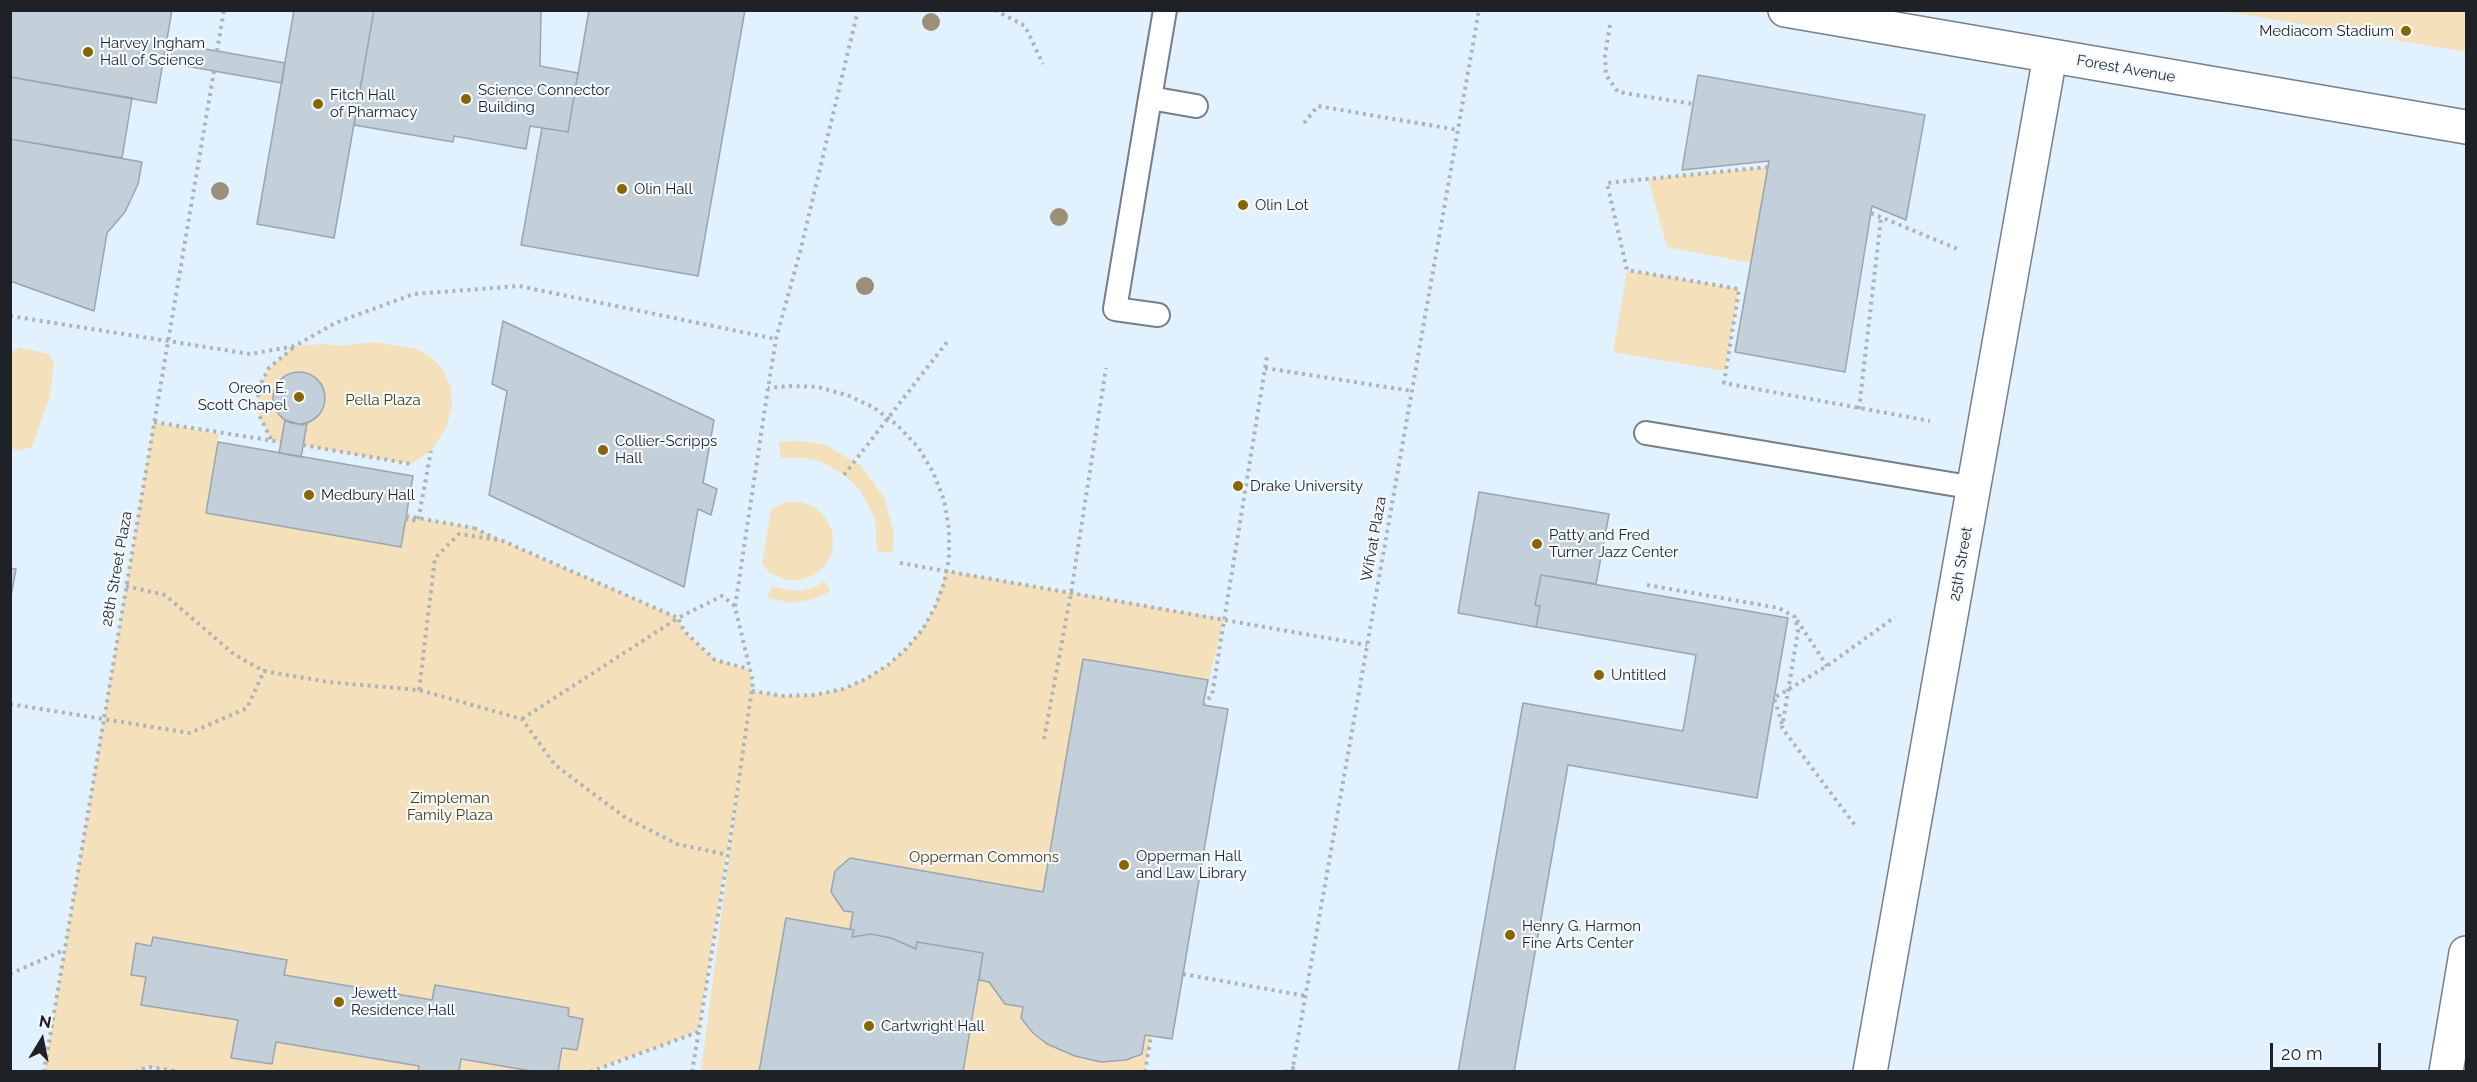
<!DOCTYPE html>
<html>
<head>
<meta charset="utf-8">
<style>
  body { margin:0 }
  #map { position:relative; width:2477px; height:1082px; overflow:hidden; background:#f4f9fd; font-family:Raleway,sans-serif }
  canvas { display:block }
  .frame { position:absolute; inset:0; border:12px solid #1e2226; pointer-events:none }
  .north { position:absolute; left:12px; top:1010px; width:60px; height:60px; -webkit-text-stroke:4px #f4f9fd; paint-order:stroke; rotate:10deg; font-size:16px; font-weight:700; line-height:24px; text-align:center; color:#1e2226 }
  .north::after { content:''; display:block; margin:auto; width:21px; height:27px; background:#1e2226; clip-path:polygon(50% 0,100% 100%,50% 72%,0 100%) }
  .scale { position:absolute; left:2270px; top:1043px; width:111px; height:27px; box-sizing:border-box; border:3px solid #1e2226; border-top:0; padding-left:8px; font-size:18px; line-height:21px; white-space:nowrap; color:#1e2226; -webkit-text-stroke:4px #f4f9fd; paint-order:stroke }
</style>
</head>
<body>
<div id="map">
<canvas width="2477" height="1082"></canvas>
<div class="frame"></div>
<div class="north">N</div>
<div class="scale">20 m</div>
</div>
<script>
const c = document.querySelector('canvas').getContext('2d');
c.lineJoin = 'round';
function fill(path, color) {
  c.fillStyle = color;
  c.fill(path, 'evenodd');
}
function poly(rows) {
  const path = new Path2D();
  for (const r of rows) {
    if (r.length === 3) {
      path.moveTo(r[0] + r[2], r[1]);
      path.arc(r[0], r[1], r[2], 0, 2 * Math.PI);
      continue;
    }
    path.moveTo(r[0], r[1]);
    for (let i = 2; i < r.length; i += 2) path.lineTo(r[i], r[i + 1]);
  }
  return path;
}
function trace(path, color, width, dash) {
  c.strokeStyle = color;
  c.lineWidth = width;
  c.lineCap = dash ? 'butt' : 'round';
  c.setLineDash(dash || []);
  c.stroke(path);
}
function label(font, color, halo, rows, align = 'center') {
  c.font = font + ' Raleway,sans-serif';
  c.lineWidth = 4.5;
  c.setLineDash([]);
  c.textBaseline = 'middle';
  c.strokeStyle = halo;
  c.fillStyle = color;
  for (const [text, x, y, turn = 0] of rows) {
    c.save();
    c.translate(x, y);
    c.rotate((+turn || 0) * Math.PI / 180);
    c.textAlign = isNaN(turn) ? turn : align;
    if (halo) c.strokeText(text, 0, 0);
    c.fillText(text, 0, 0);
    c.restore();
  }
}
const built = poly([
  [10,11,2466,11,2466,961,2447,1071,11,1071]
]);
const green = poly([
  [2224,11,2466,11,2466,52],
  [1768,167,1751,263,1667,247,1648,179],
  [1627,270,1739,289,1725,371,1613,352],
  [375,342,415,349,430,356,443,370,451,387,452,407,446,428,431,451,411,464,271,440,258,413,258,389,269,368,295,346,323,344,341,346],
  [20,347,48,354,54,361,50,396,32,447,16,451,11,447,10,353],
  [154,422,219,434,206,513,400,547,406,516,474,528,678,618,684,631,715,660,750,670,752,691,784,696,814,695,843,689,866,679,888,665,906,649,922,629,935,607,946,571,1224,619,1203,704,1228,709,1172,1039,1151,1036,1145,1071,701,1071,740,771,698,1032,590,1071,181,1072,149,1067,135,1072,44,1072],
  [790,441,809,442,828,446,861,466,884,497,894,533,893,553,877,551,875,519,860,490,844,475,822,462,806,458,781,458,779,442],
  [785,502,800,502,814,507,825,517,832,530,833,546,830,558,822,569,812,576,798,581,784,579,770,573,762,564,771,509],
  [824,581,831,591,814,599,790,603,767,597,772,587,800,591,817,586]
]);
const building = poly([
  [10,10,172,10,156,103,10,77,10,10],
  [294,10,374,10,334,238,257,224,294,10],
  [374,10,541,10,540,66,578,73,568,132,530,126,526,149,454,136,453,142,354,125,374,10],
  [589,10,745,10,698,276,521,245,542,128,568,132,589,10],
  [166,42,285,63,282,83,163,62,166,42],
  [1698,75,1925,115,1906,220,1872,206,1845,372,1735,352,1769,161,1682,170,1698,75],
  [10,77,132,98,122,158,10,139,10,77],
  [10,139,142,162,138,184,125,212,107,233,94,311,10,281,10,139],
  [503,321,714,420,703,483,717,489,711,515,698,509,684,587,489,495,507,391,492,384,503,321],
  [299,398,26],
  [285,420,302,425,307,423,301,457,279,453,285,420],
  [218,442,413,476,401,547,206,513,218,442],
  [1479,492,1609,514,1596,584,1541,575,1535,605,1540,606,1536,627,1458,613,1479,492],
  [10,568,16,569,10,601,10,568],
  [1541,575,1788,618,1757,798,1568,765,1514,1072,1458,1072,1523,703,1683,731,1696,655,1536,627,1540,606,1535,605,1541,575],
  [1083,659,1208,680,1203,705,1228,709,1172,1039,1145,1035,1142,1054,1126,1060,1101,1062,1075,1056,1047,1044,1033,1033,1021,1018,1023,1007,1005,1004,989,982,979,980,983,953,917,942,916,949,891,938,871,934,852,937,854,930,850,929,853,912,844,911,831,892,835,871,850,858,1043,892,1083,659],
  [786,918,854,930,852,937,871,934,891,938,916,949,917,942,983,953,963,1072,759,1072,786,918],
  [153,937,287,960,284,975,432,1000,435,985,569,1008,568,1016,583,1019,577,1050,562,1048,558,1072,537,1072,461,1059,459,1072,418,1072,419,1066,276,1042,272,1064,231,1058,238,1020,141,1005,146,977,131,975,136,943,151,946,153,937]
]);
const path = poly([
  [995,10,1025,26,1043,64],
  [1610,25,1605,55,1606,75,1618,92,1693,104],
  [217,51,224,10],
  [1304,123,1318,106,1458,130],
  [1768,167,1607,183,1627,270,1739,289,1724,383,1930,421],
  [1871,213,1960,250],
  [10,316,250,354,295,346,335,323,414,294,519,286,776,339],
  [1265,368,1412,391],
  [1859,409,1881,218],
  [154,422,281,442],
  [271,439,258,413,258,389,269,368,294,347],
  [303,445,411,464],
  [844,475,947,342],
  [405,519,418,521,431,451],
  [474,528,497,539],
  [900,563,1367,645],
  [1647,585,1779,608,1795,617,1798,631,1782,728,1857,828],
  [126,586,165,595,235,655,264,671],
  [1797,620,1827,666],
  [419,690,435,558,459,534,503,541,678,618,722,596,735,606],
  [752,691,784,696,814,695,843,689,866,679,888,665,906,649,923,629,935,607,944,584,949,559,949,529,944,500,933,472,918,447,897,425,873,407,847,395,818,387,791,386,768,388],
  [10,704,190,733,247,708,264,671,328,682,419,690,522,719,555,765,626,818,677,844,728,855],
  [1203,705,1212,695,1267,356],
  [522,719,678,618,684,631,715,660,749,669],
  [1782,724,1774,698,1827,666,1895,617],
  [1044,739,1071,593,1106,368],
  [10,974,64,950],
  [1183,974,1306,996],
  [44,1072,214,71],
  [135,1072,149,1067,181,1072],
  [590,1072,698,1032],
  [692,1072,728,855,753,682,735,607,768,388,776,339,800,252,858,10],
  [1145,1072,1151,1036],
  [1285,1072,1293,1068,1296,1072],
  [1292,1072,1479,10]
]);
const service = poly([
  [1165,10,1150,98,1196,106],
  [1150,98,1115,309,1158,315],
  [1646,433,1975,488]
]);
const minor = poly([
  [1870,1072,2050,56],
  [2446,1072,2466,953]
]);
const secondary = poly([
  [1785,10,2466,127]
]);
const pathBridge = poly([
  [406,516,474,528]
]);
const trees = [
  [931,22],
  [220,191],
  [1059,217],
  [865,286]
];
const markers = [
  [2406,31,6,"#896502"],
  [88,52,6,"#896502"],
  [466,99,6,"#896502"],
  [318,104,6,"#896502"],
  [622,189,6,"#896502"],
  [1243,205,6,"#896502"],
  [299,397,6,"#896502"],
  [603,450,6,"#896502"],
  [1238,486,6,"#896502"],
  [309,495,6,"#896502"],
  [1537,544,6,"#896502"],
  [1599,675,6,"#896502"],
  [1124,865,6,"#896502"],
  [1510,935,6,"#896502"],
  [339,1002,6,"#896502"],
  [869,1026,6,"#896502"]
];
const poiNames = [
  ["Mediacom Stadium",2394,31,"right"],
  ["Harvey Ingham",100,43],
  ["Hall of Science",100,60],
  ["Science Connector",478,90],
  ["Building",478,107],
  ["Fitch Hall",330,95],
  ["of Pharmacy",330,112],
  ["Olin Hall",634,189],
  ["Olin Lot",1255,205],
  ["Oreon E.",287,388,"right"],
  ["Scott Chapel",287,405,"right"],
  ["Collier-Scripps",615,441],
  ["Hall",615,458],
  ["Drake University",1250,486],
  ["Medbury Hall",321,495],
  ["Patty and Fred",1549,535],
  ["Turner Jazz Center",1549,552],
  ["Untitled",1611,675],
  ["Opperman Hall",1136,856],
  ["and Law Library",1136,873],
  ["Henry G. Harmon",1522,926],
  ["Fine Arts Center",1522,943],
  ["Jewett",351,993],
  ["Residence Hall",351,1010],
  ["Cartwright Hall",881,1026]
];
const streetNames = [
  ["Forest Avenue",2126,69,10],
  ["Wifvat Plaza",1374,539,-80],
  ["25th Street",1961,564,-80],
  ["28th Street Plaza",117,569,-80]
];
const parkNames = [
  ["Pella Plaza",383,400],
  ["Zimpleman",450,798],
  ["Family Plaza",450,815],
  ["Opperman Commons",984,857]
];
fill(built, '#e2f1fe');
fill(green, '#f4e1bc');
fill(building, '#c3cfd9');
trace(building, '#9aa5af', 1.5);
trace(service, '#757f89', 26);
trace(minor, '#757f89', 36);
trace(secondary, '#757f89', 36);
trace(path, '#aeb3b7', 4, [3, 4.5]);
trace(service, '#fff', 22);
trace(minor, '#fff', 33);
trace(secondary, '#fff', 33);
trace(pathBridge, '#aeb3b7', 4, [3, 4.5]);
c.fillStyle = '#9a9077';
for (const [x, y] of trees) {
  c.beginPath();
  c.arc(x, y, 9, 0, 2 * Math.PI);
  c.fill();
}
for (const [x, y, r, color] of markers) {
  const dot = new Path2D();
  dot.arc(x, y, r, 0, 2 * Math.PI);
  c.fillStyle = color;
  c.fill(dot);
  trace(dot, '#f4f9fd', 2);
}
label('15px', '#1e2226', '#f4f9fd', poiNames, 'left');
label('15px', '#1e2226', '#f4f9fd', streetNames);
label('15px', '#503b09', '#f4f9fd', parkNames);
</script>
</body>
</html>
